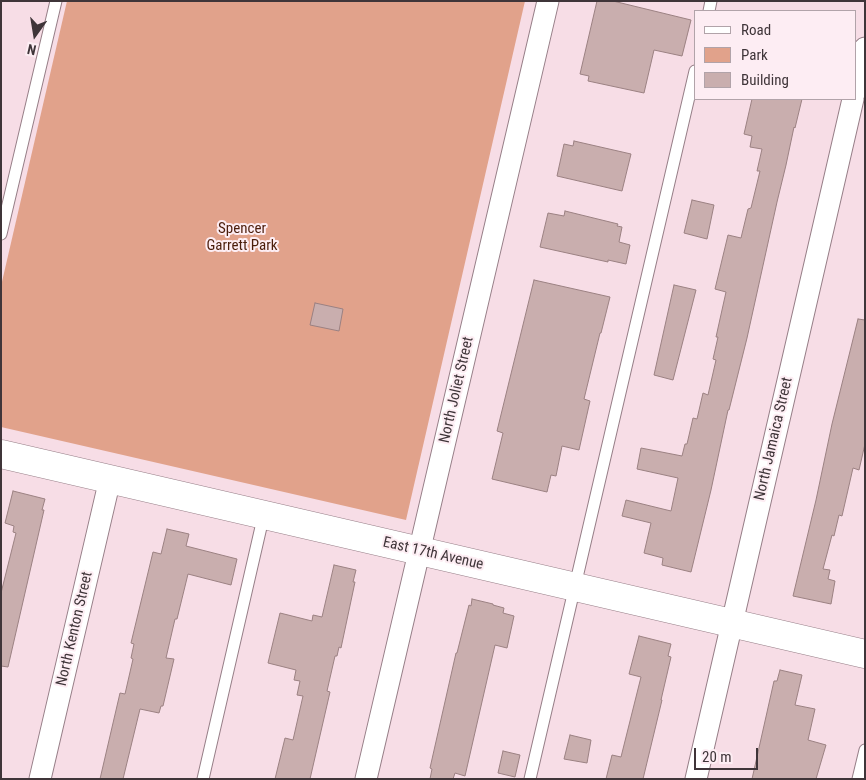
<!DOCTYPE html>
<html>
<head>
<meta charset="utf-8">
<style>
  body { margin:0 }
  #map { position:relative; width:866px; height:780px; overflow:hidden; background:#f7dde6; font-family:"Roboto Condensed",sans-serif }
  canvas { display:block }
  .frame { position:absolute; inset:0; border:2px solid #3f3539; pointer-events:none }
  .legend { position:absolute; left:694px; top:10px; width:162px; height:90px; box-sizing:border-box; background:#fdedf3; border:1px solid #b1a3a9; margin:0; padding:6px 9px; list-style:none; font-size:15px; color:#3f3539 }
  .legend li { display:flex; align-items:center; gap:10px; height:25px }
  .legend b { width:25px; border:1px solid #b1a3a9 }
  .north { position:absolute; left:10px; top:10px; width:50px; height:50px; -webkit-text-stroke:4px #fdedf3; paint-order:stroke; rotate:193deg; font-size:14px; font-weight:700; line-height:20px; text-align:center; color:#3f3539 }
  .north::after { content:''; display:block; margin:auto; width:18px; height:22px; background:#3f3539; clip-path:polygon(50% 0,100% 100%,50% 72%,0 100%) }
  .scale { position:absolute; left:694px; top:748px; width:64px; height:22px; box-sizing:border-box; border:2px solid #3f3539; border-top:0; padding-left:6px; font-size:15px; line-height:18px; white-space:nowrap; color:#3f3539; -webkit-text-stroke:4px #fdedf3; paint-order:stroke }
</style>
</head>
<body>
<div id="map">
<canvas width="866" height="780"></canvas>
<div class="frame"></div>
<ul class="legend">
<li><b style="height:6px;background:#fff"></b>Road</li>
<li><b style="height:14px;background:#e1a28b"></b>Park</li>
<li><b style="height:14px;background:#c9aeae"></b>Building</li>
</ul>
<div class="north">N</div>
<div class="scale">20 m</div>
</div>
<script>
const c = document.querySelector('canvas').getContext('2d');
c.lineJoin = 'round';
function fill(path, color) {
  c.fillStyle = color;
  c.fill(path, 'evenodd');
}
function poly(rows) {
  const path = new Path2D();
  for (const r of rows) {
    path.moveTo(r[0], r[1]);
    for (let i = 2; i < r.length; i += 2) path.lineTo(r[i], r[i + 1]);
  }
  return path;
}
function trace(path, color, width, dash) {
  c.strokeStyle = color;
  c.lineWidth = width;
  c.lineCap = dash ? 'butt' : 'round';
  c.setLineDash(dash || []);
  c.stroke(path);
}
function label(font, color, halo, rows, align = 'center') {
  c.font = font + ' "Roboto Condensed",sans-serif';
  c.lineWidth = 4;
  c.setLineDash([]);
  c.textBaseline = 'middle';
  c.strokeStyle = halo;
  c.fillStyle = color;
  for (const [text, x, y, turn = 0] of rows) {
    c.save();
    c.translate(x, y);
    c.rotate((+turn || 0) * Math.PI / 180);
    c.textAlign = isNaN(turn) ? turn : align;
    if (halo) c.strokeText(text, 0, 0);
    c.fillText(text, 0, 0);
    c.restore();
  }
}
const green = poly([
  [67,1,525,1,406,520,1,427,1,286]
]);
const building = poly([
  [597,1,613,1,691,20,682,56,654,50,644,93,588,81,589,76,580,74,597,1],
  [752,99,802,99,795,128,794,127,786,165,777,202,747,338,729,410,728,410,711,490,691,572,662,565,663,558,644,553,651,523,622,516,626,500,671,511,678,478,637,469,641,448,682,456,685,444,687,444,693,418,697,419,703,393,708,395,716,360,713,359,718,337,716,337,726,292,715,289,728,235,741,238,748,209,751,208,760,171,757,171,762,149,750,147,752,136,744,134,752,99],
  [574,141,631,154,622,191,557,176,564,144,573,146,574,141],
  [692,200,714,205,707,239,684,233,692,200],
  [565,211,618,224,617,226,622,227,619,242,630,245,626,264,608,260,608,262,540,247,548,213,564,216,565,211],
  [534,280,610,297,601,333,600,333,584,399,590,401,579,450,562,446,556,476,551,475,547,492,492,479,503,433,497,431,534,280],
  [674,285,696,290,673,380,654,375,674,285],
  [315,303,343,309,339,331,310,325,315,303],
  [858,319,865,320,865,444,859,470,853,468,842,516,839,515,834,536,832,535,823,569,830,570,828,579,835,581,831,604,793,596,816,500,832,424,858,319],
  [13,491,45,499,42,510,44,510,8,667,1,666,1,593,16,533,13,532,14,526,5,523,13,491],
  [167,529,189,534,186,546,237,559,231,585,188,574,177,619,175,619,166,658,174,659,163,706,161,706,159,713,140,709,123,779,100,779,120,693,125,694,133,659,131,658,134,644,131,643,153,552,161,554,167,529],
  [334,565,356,570,353,582,355,582,341,648,339,647,337,656,335,656,327,691,330,692,310,779,275,779,285,738,293,740,303,696,297,695,300,681,294,680,296,670,268,663,280,613,312,621,313,615,322,617,334,565],
  [472,599,493,604,493,605,504,608,503,613,514,616,507,648,495,645,465,776,455,773,453,779,430,779,432,769,430,768,456,653,457,653,469,605,471,606,472,599],
  [639,636,671,644,668,656,671,657,661,700,662,700,643,779,606,779,612,755,621,757,641,677,629,674,639,636],
  [780,670,802,675,795,705,815,709,808,740,826,745,816,779,752,779,774,681,777,681,780,670],
  [570,735,591,740,587,763,564,759,570,735],
  [503,751,520,755,515,777,498,773,503,751]
]);
const lane = poly([
  [709,11,711,1],
  [1,234,56,1],
  [203,779,264,514],
  [530,779,695,71],
  [858,779,865,750]
]);
const street = poly([
  [855,92,865,48],
  [40,779,110,479],
  [366,779,548,1],
  [696,779,853,99]
]);
const secondary = poly([
  [1,454,865,654]
]);
const parkNames = [
  ["Spencer",242,229],
  ["Garrett Park",242,246]
];
const streetNames = [
  ["North Joliet Street",457,390,-77],
  ["North Jamaica Street",774,439,-77],
  ["East 17th Avenue",433,554,13],
  ["North Kenton Street",75,629,-77]
];
fill(green, '#e1a28b');
fill(building, '#c9aeae');
trace(building, '#9b8182', 1);
trace(lane, '#967e87', 13);
trace(street, '#967e87', 23);
trace(secondary, '#967e87', 29);
trace(lane, '#fff', 11);
trace(street, '#fff', 21);
trace(secondary, '#fff', 28);
label('15px', '#4b1d0b', '#fdedf3', parkNames);
label('15px', '#3f3539', '#fdedf3', streetNames);
</script>
</body>
</html>
